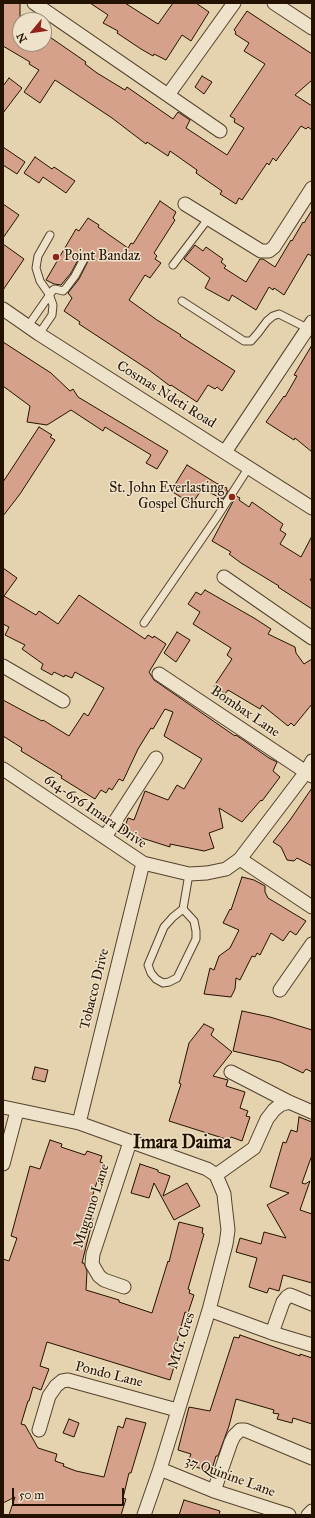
<!DOCTYPE html>
<html>
<head>
<meta charset="utf-8">
<style>
  body { margin:0 }
  #map { position:relative; width:315px; height:1518px; overflow:hidden; background:#e5d3af; font-family:"IM FELL Great Primer",serif }
  canvas { display:block }
  .frame { position:absolute; inset:0; border:4px solid #241200; pointer-events:none }
  .north { position:absolute; left:12px; top:12px; width:40px; height:40px; box-sizing:border-box; background:#eee2cb; border:1px solid #9d8f7a; border-radius:50%; rotate:241deg; font-size:11px; font-weight:700; line-height:16px; text-align:center; color:#241200 }
  .north::after { content:''; display:block; margin:auto; width:14px; height:18px; background:#8f2418; clip-path:polygon(50% 0,100% 100%,50% 72%,0 100%) }
  .scale { position:absolute; left:12px; top:1488px; width:112px; height:18px; box-sizing:border-box; border:2px solid #241200; border-top:0; padding-left:5px; font-size:12px; line-height:14px; white-space:nowrap; color:#241200; -webkit-text-stroke:3px #eee2cb; paint-order:stroke }
</style>
</head>
<body>
<div id="map">
<canvas width="315" height="1518"></canvas>
<div class="frame"></div>
<div class="north">N</div>
<div class="scale">50 m</div>
</div>
<script>
const c = document.querySelector('canvas').getContext('2d');
c.lineJoin = 'round';
function fill(path, color) {
  c.fillStyle = color;
  c.fill(path, 'evenodd');
}
function poly(rows) {
  const path = new Path2D();
  for (const r of rows) {
    path.moveTo(r[0], r[1]);
    for (let i = 2; i < r.length; i += 2) path.lineTo(r[i], r[i + 1]);
  }
  return path;
}
function trace(path, color, width, dash) {
  c.strokeStyle = color;
  c.lineWidth = width;
  c.lineCap = dash ? 'butt' : 'round';
  c.setLineDash(dash || []);
  c.stroke(path);
}
function label(font, color, halo, rows, align = 'center') {
  c.font = font + ' "IM FELL Great Primer",serif';
  c.lineWidth = 3;
  c.setLineDash([]);
  c.textBaseline = 'middle';
  c.strokeStyle = halo;
  c.fillStyle = color;
  for (const [text, x, y, turn = 0] of rows) {
    c.save();
    c.translate(x, y);
    c.rotate((+turn || 0) * Math.PI / 180);
    c.textAlign = isNaN(turn) ? turn : align;
    if (halo) c.strokeText(text, 0, 0);
    c.fillText(text, 0, 0);
    c.restore();
  }
}
const building = poly([
  [3,3,20,3,20,44,44,44,44,33,86,62,85,64,97,73,125,90,127,87,173,119,178,112,190,120,186,128,227,155,244,128,234,122,235,119,230,116,265,64,244,51,249,43,235,34,236,32,234,30,247,11,312,54,312,80,295,95,312,106,312,130,308,127,306,129,301,126,276,161,273,158,269,165,267,163,242,200,239,198,236,204,220,194,222,191,196,173,197,170,170,151,168,156,147,142,146,144,112,118,55,80,40,103,24,92,39,70,29,64,30,62,3,46,3,3],
  [90,3,125,3,158,24,173,3,196,3,209,12,191,41,182,35,166,60,154,54,153,56,141,49,117,33,118,31,103,23,108,15,90,3],
  [202,76,212,82,204,94,195,87,202,76],
  [9,78,22,88,3,113,3,86,9,78],
  [3,147,25,162,17,174,3,165,3,147],
  [35,157,52,169,54,167,75,181,66,193,43,177,39,183,24,173,35,157],
  [160,201,176,212,173,218,175,220,154,253,157,256,155,259,161,263,150,278,145,275,129,300,157,320,181,335,180,336,235,371,222,391,217,387,215,389,208,385,197,402,171,385,170,386,149,370,79,324,80,322,64,311,72,298,68,293,79,279,88,261,89,258,87,255,83,254,80,256,71,273,61,285,54,284,46,280,76,229,79,231,88,218,99,225,98,227,128,248,131,243,133,244,160,201],
  [3,204,19,215,3,238,3,204],
  [312,210,312,256,308,254,284,295,274,288,273,290,269,287,256,310,232,295,229,301,205,288,210,278,184,259,195,245,203,251,206,247,223,259,221,262,226,266,224,268,246,282,260,259,263,259,275,267,291,240,292,241,303,222,304,223,312,210],
  [3,244,24,259,3,290,3,244],
  [3,342,51,373,70,391,73,389,78,397,168,451,157,469,146,463,151,455,105,427,103,431,71,410,47,425,27,422,30,406,3,386,3,342],
  [312,345,312,452,295,438,294,440,266,422,284,396,285,397,297,376,294,375,312,345],
  [39,427,52,435,50,437,55,440,20,494,3,516,3,482,39,427],
  [187,465,216,483,227,488,226,490,228,491,223,499,202,489,192,504,171,491,187,465],
  [236,496,240,498,239,500,249,507,252,502,283,524,280,530,286,534,280,544,301,557,312,536,312,577,310,580,312,581,312,609,278,587,279,586,241,563,229,554,231,552,212,541,236,496],
  [3,568,17,578,4,596,36,615,39,611,58,624,79,595,145,639,148,635,153,638,154,636,166,644,149,672,154,680,235,736,236,735,269,758,277,762,273,771,280,777,262,801,261,800,242,822,219,808,223,828,209,833,214,848,204,851,170,844,170,847,123,832,128,818,134,820,145,791,168,800,177,785,184,789,202,759,164,736,173,712,165,709,153,729,151,728,138,749,123,781,119,779,112,790,109,788,106,793,101,790,95,799,61,778,62,776,21,751,22,748,3,736,3,700,42,721,43,720,69,736,84,713,88,716,104,688,75,672,72,678,65,675,64,677,54,672,52,675,41,669,43,664,22,649,25,645,5,635,9,627,3,624,3,568],
  [205,590,254,618,271,629,268,634,295,647,296,653,304,664,312,659,312,704,294,726,291,723,288,726,262,705,260,709,228,690,225,694,214,686,232,659,227,655,231,648,193,624,200,612,188,604,196,592,201,595,205,590],
  [177,632,190,640,176,662,164,653,177,632],
  [312,788,312,866,297,858,294,861,287,860,281,847,273,842,290,820,312,788],
  [242,877,254,880,265,886,265,892,268,898,306,921,296,935,290,931,283,941,271,933,260,955,257,953,255,957,252,956,240,980,236,978,235,989,231,997,204,994,210,968,214,970,219,956,230,948,239,930,223,923,230,909,231,910,242,877],
  [242,1011,270,1017,312,1030,312,1072,306,1069,303,1073,280,1062,233,1051,242,1011],
  [204,1024,214,1029,211,1035,232,1052,213,1076,228,1080,226,1086,245,1092,240,1108,248,1111,246,1116,250,1117,242,1141,231,1137,229,1140,169,1121,181,1084,179,1083,189,1043,204,1024],
  [35,1067,48,1070,45,1082,32,1079,35,1067],
  [299,1117,312,1122,312,1155,302,1183,305,1184,310,1181,300,1210,312,1214,312,1283,283,1275,279,1291,269,1288,267,1293,249,1287,257,1258,236,1252,240,1238,261,1244,264,1232,286,1238,267,1205,289,1193,270,1187,283,1142,286,1143,291,1130,297,1132,299,1117],
  [50,1140,62,1144,61,1147,85,1155,87,1151,102,1156,100,1162,103,1163,86,1216,93,1218,82,1263,84,1263,87,1271,86,1290,119,1300,119,1302,152,1313,168,1261,169,1262,179,1222,203,1228,202,1233,204,1234,188,1289,190,1290,189,1293,194,1295,188,1313,185,1312,173,1356,177,1357,170,1380,47,1342,40,1366,49,1369,41,1390,33,1387,29,1401,28,1401,21,1424,25,1425,38,1448,57,1454,55,1461,64,1464,63,1466,76,1471,104,1477,118,1426,123,1428,126,1418,146,1423,131,1473,129,1473,123,1498,126,1499,121,1515,9,1515,15,1497,3,1503,3,1259,9,1261,17,1238,11,1236,30,1166,40,1169,50,1140],
  [140,1164,158,1170,158,1172,170,1176,163,1196,187,1183,200,1206,174,1220,154,1183,149,1198,131,1193,140,1164],
  [240,1335,300,1356,300,1354,312,1358,312,1424,293,1418,292,1423,277,1419,279,1414,273,1413,274,1410,236,1399,229,1426,218,1456,216,1456,211,1472,187,1464,191,1454,178,1450,189,1407,210,1411,234,1337,239,1338,240,1335],
  [69,1419,79,1423,74,1437,63,1433,69,1419],
  [184,1500,220,1511,219,1515,179,1515,184,1500]
]);
const lane = poly([
  [173,265,208,219],
  [182,301,244,341,251,341,258,333,267,321,273,316,279,314,307,328],
  [28,326,53,290,55,289,63,291,66,288,75,276,84,259],
  [39,334,52,315,53,305,49,294,40,281,36,268,38,256,50,235],
  [144,623,217,517,249,467],
  [183,909,194,921,196,931,196,939,177,978,169,982,163,983,156,979,151,973,148,965,164,927,173,917,183,909,189,874]
]);
const street = poly([
  [34,3,220,131],
  [274,3,312,28],
  [168,95,234,3],
  [185,204,261,251,269,251,274,247,312,188],
  [3,309,39,334,312,508],
  [225,452,312,322],
  [224,577,312,638],
  [3,666,63,701],
  [159,674,312,776],
  [3,769,143,863,189,874,207,873,226,869,240,859,306,772,312,761],
  [105,837,156,758],
  [240,859,312,907],
  [280,990,312,944],
  [231,1072,289,1102],
  [3,1107,79,1123,207,1169,216,1175],
  [79,1123,143,863],
  [3,1164,17,1111],
  [216,1175,254,1148,267,1119,274,1110,280,1105,289,1102,312,1112],
  [124,1287,104,1280,99,1276,92,1264,93,1254,130,1142],
  [209,1310,272,1333,312,1345],
  [272,1333,283,1302,287,1297,290,1295,312,1304],
  [39,1430,49,1396,56,1386,62,1381,68,1380,177,1410],
  [160,1469,214,1491,289,1515],
  [214,1491,231,1442,234,1436,240,1430,245,1430,312,1458],
  [144,1515,160,1469,209,1310,226,1244,228,1230,225,1204,224,1194,216,1175],
  [308,1515,312,1511]
]);
const markers = [
  [56,257,4,"#8f2418"],
  [232,497,4,"#8f2418"]
];
const poiNames = [
  ["Point Bandaz",64,257],
  ["St. John Everlasting",224,489,"right"],
  ["Gospel Church",224,505,"right"]
];
const streetNames = [
  ["Cosmas Ndeti Road",166,395,32],
  ["Bombax Lane",245,712,34],
  ["614-656 Imara Drive",95,812,34],
  ["Tobacco Drive",95,989,-76],
  ["Mugumo Lane",92,1206,-72],
  ["M.G. Cres",182,1341,-72],
  ["Pondo Lane",109,1375,14],
  ["37 Quinine Lane",230,1477,20]
];
const districtNames = [
  ["Imara Daima",182,1144]
];
fill(building, '#d5a18b');
trace(building, '#241200', 1);
trace(lane, '#54422c', 9);
trace(street, '#54422c', 15);
trace(lane, '#eee2cb', 7);
trace(street, '#eee2cb', 13);
for (const [x, y, r, color] of markers) {
  const dot = new Path2D();
  dot.arc(x, y, r, 0, 2 * Math.PI);
  c.fillStyle = color;
  c.fill(dot);
  trace(dot, '#eee2cb', 1.5);
}
label('14px', '#241200', '#eee2cb', poiNames, 'left');
label('14px', '#241200', '#eee2cb', streetNames);
label('bold 18px', '#241200', '#eee2cb', districtNames);
</script>
</body>
</html>
